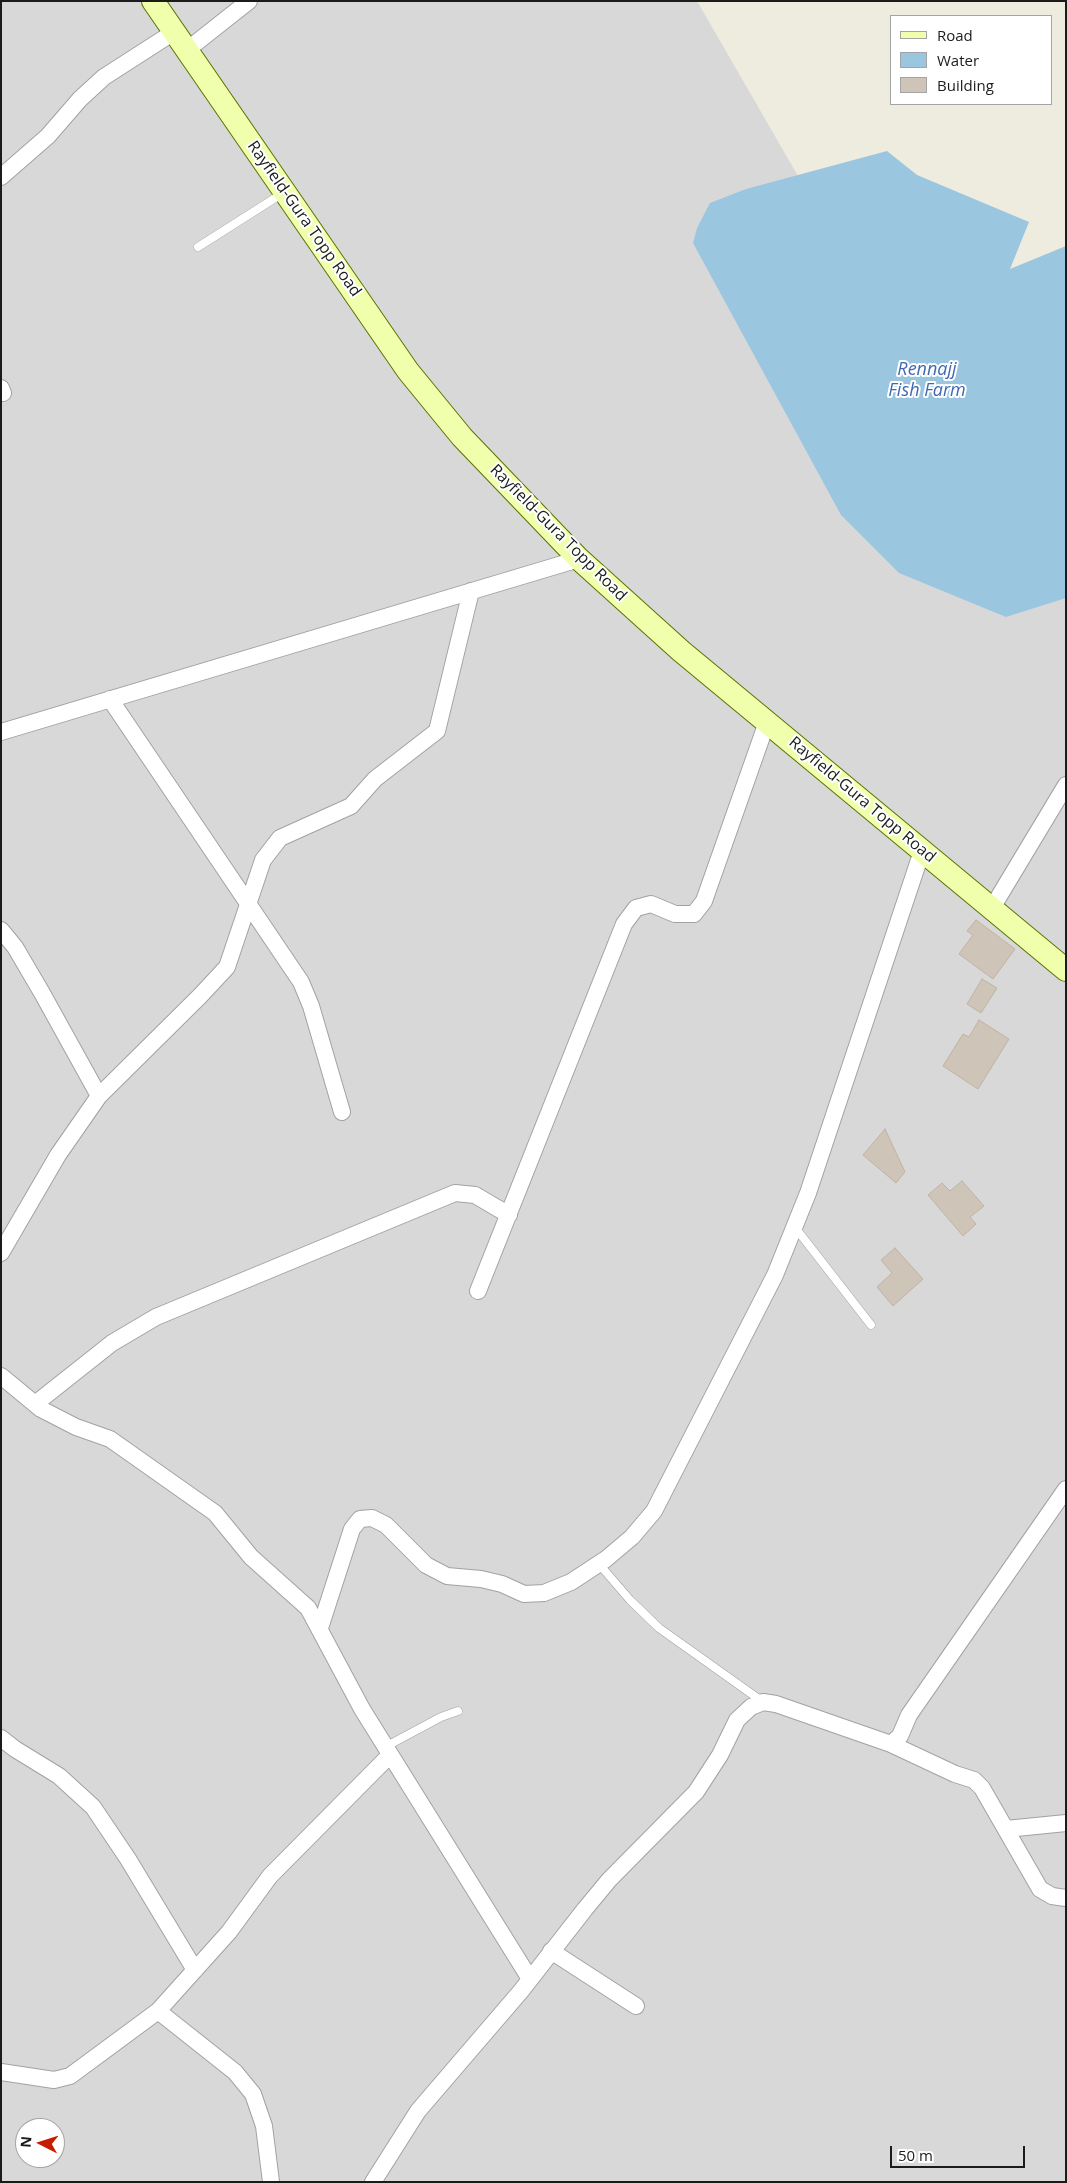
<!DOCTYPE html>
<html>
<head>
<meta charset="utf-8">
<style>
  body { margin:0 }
  #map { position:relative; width:1067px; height:2183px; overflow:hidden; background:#eeebdf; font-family:"Open Sans",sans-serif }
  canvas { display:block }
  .frame { position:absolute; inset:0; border:2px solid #1b1b1b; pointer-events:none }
  .legend { position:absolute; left:890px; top:15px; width:162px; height:90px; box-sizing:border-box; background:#fff; border:1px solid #a4a4a4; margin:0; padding:6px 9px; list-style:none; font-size:15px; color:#1b1b1b }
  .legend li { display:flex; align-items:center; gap:10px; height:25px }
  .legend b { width:25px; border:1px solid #a4a4a4 }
  .north { position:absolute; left:15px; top:2118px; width:50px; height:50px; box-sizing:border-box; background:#fff; border:1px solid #a4a4a4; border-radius:50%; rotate:275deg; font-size:14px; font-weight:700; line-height:20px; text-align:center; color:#1b1b1b }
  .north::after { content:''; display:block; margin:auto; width:18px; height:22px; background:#c61c00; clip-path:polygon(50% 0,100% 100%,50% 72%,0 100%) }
  .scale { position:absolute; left:890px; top:2146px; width:135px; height:22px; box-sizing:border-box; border:2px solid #1b1b1b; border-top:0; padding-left:6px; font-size:15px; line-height:18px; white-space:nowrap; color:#1b1b1b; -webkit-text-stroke:4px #fff; paint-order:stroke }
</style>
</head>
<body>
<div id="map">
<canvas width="1067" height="2183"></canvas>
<div class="frame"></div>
<ul class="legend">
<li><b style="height:6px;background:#efffac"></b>Road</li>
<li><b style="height:14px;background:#9bc6e0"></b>Water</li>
<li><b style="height:14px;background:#cec5b8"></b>Building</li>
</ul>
<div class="north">N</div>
<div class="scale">50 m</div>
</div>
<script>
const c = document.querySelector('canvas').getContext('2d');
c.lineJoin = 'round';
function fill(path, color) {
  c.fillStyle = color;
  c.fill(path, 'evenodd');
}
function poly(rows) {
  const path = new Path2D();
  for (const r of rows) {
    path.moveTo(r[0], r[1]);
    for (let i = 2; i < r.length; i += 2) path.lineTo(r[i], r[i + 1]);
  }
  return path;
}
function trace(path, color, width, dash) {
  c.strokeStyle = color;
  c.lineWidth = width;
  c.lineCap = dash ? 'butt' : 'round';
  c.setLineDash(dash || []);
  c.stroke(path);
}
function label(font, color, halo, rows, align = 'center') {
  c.font = font + ' "Open Sans",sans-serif';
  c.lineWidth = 4;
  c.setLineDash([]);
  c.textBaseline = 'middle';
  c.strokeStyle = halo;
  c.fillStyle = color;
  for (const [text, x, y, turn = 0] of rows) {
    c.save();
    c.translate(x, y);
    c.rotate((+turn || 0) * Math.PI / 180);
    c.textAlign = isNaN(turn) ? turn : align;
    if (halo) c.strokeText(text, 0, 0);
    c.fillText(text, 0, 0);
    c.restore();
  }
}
const residential = poly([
  [1,1,697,1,985,500,1066,576,1066,2182,1,2182],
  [25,2128,55,2128,55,2158,25,2158]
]);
const water = poly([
  [887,151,917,175,1029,222,1010,269,1066,246,1066,598,1006,617,899,573,841,515,693,243,697,228,710,203,746,189]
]);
const building = poly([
  [976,920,1015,949,993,979,959,954,973,935,967,931,976,920],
  [982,979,997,988,981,1013,967,1004,982,979],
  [979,1020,1009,1039,978,1089,943,1066,963,1034,969,1037,979,1020],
  [885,1129,905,1172,896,1183,863,1155,885,1129],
  [962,1181,984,1206,970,1217,976,1224,963,1236,928,1195,942,1183,950,1191,962,1181],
  [895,1248,923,1279,893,1306,877,1287,892,1273,881,1260,895,1248]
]);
const lane = poly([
  [198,247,283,193],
  [794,1226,871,1325],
  [599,1564,630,1600,659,1628,763,1702],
  [385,1747,441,1717,458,1711]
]);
const street = poly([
  [187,50,249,1],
  [1,177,48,136,80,99,104,77,174,32],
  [1,388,3,393],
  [110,699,301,982,311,1006,342,1112],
  [1,732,579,559],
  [992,908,1066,785],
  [1,930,15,947,42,993,99,1096],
  [1,1253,58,1155,99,1096,200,996,227,967,263,860,280,838,351,806,375,779,437,731,471,591],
  [478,1291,624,924,636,908,651,904,675,914,694,914,704,901,767,722],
  [1,1376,41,1409,76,1427,110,1439,215,1513,251,1557,308,1608,362,1709,530,1979],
  [35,1404,112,1343,156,1317,455,1193,475,1195,509,1215],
  [320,1628,352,1529,360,1519,372,1518,386,1525,426,1565,447,1576,481,1579,502,1584,524,1594,544,1593,571,1582,606,1559,632,1537,654,1511,775,1275,808,1193,922,851],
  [1,1738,15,1749,59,1776,93,1807,128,1859,195,1970],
  [891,1744,955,1774,974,1780,982,1788,1040,1889,1052,1896,1066,1898],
  [1006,1829,1066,1823],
  [551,1951,636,2006],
  [158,2011,235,2072,253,2094,264,2126,271,2182],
  [1,2072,54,2080,70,2076,158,2011,229,1932,270,1876,390,1755],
  [373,2182,418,2111,521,1991,585,1909,609,1880,696,1792,720,1755,737,1720,751,1707,763,1702,776,1704,891,1744,900,1736,909,1715,1066,1489]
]);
const secondary = poly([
  [153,1,408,371,462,437,579,559,681,651,1066,970]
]);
const streetNames = [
  ["Rayfield-Gura Topp Road",304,219,55],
  ["Rayfield-Gura Topp Road",558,533,45],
  ["Rayfield-Gura Topp Road",862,800,40]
];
const waterNames = [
  ["Rennajj",927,370],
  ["Fish Farm",927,391]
];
fill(residential, '#d9d8d8');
fill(water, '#9bc6e0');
fill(building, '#cec5b8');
trace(building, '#c0b3a1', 1);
trace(lane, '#a2a2a2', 9);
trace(street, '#a2a2a2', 18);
trace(secondary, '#577400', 24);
trace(lane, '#fff', 8);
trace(street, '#fff', 16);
trace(secondary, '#efffac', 22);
label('16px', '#1b1b1b', '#fff', streetNames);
label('italic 18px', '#4169b1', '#fff', waterNames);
</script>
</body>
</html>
